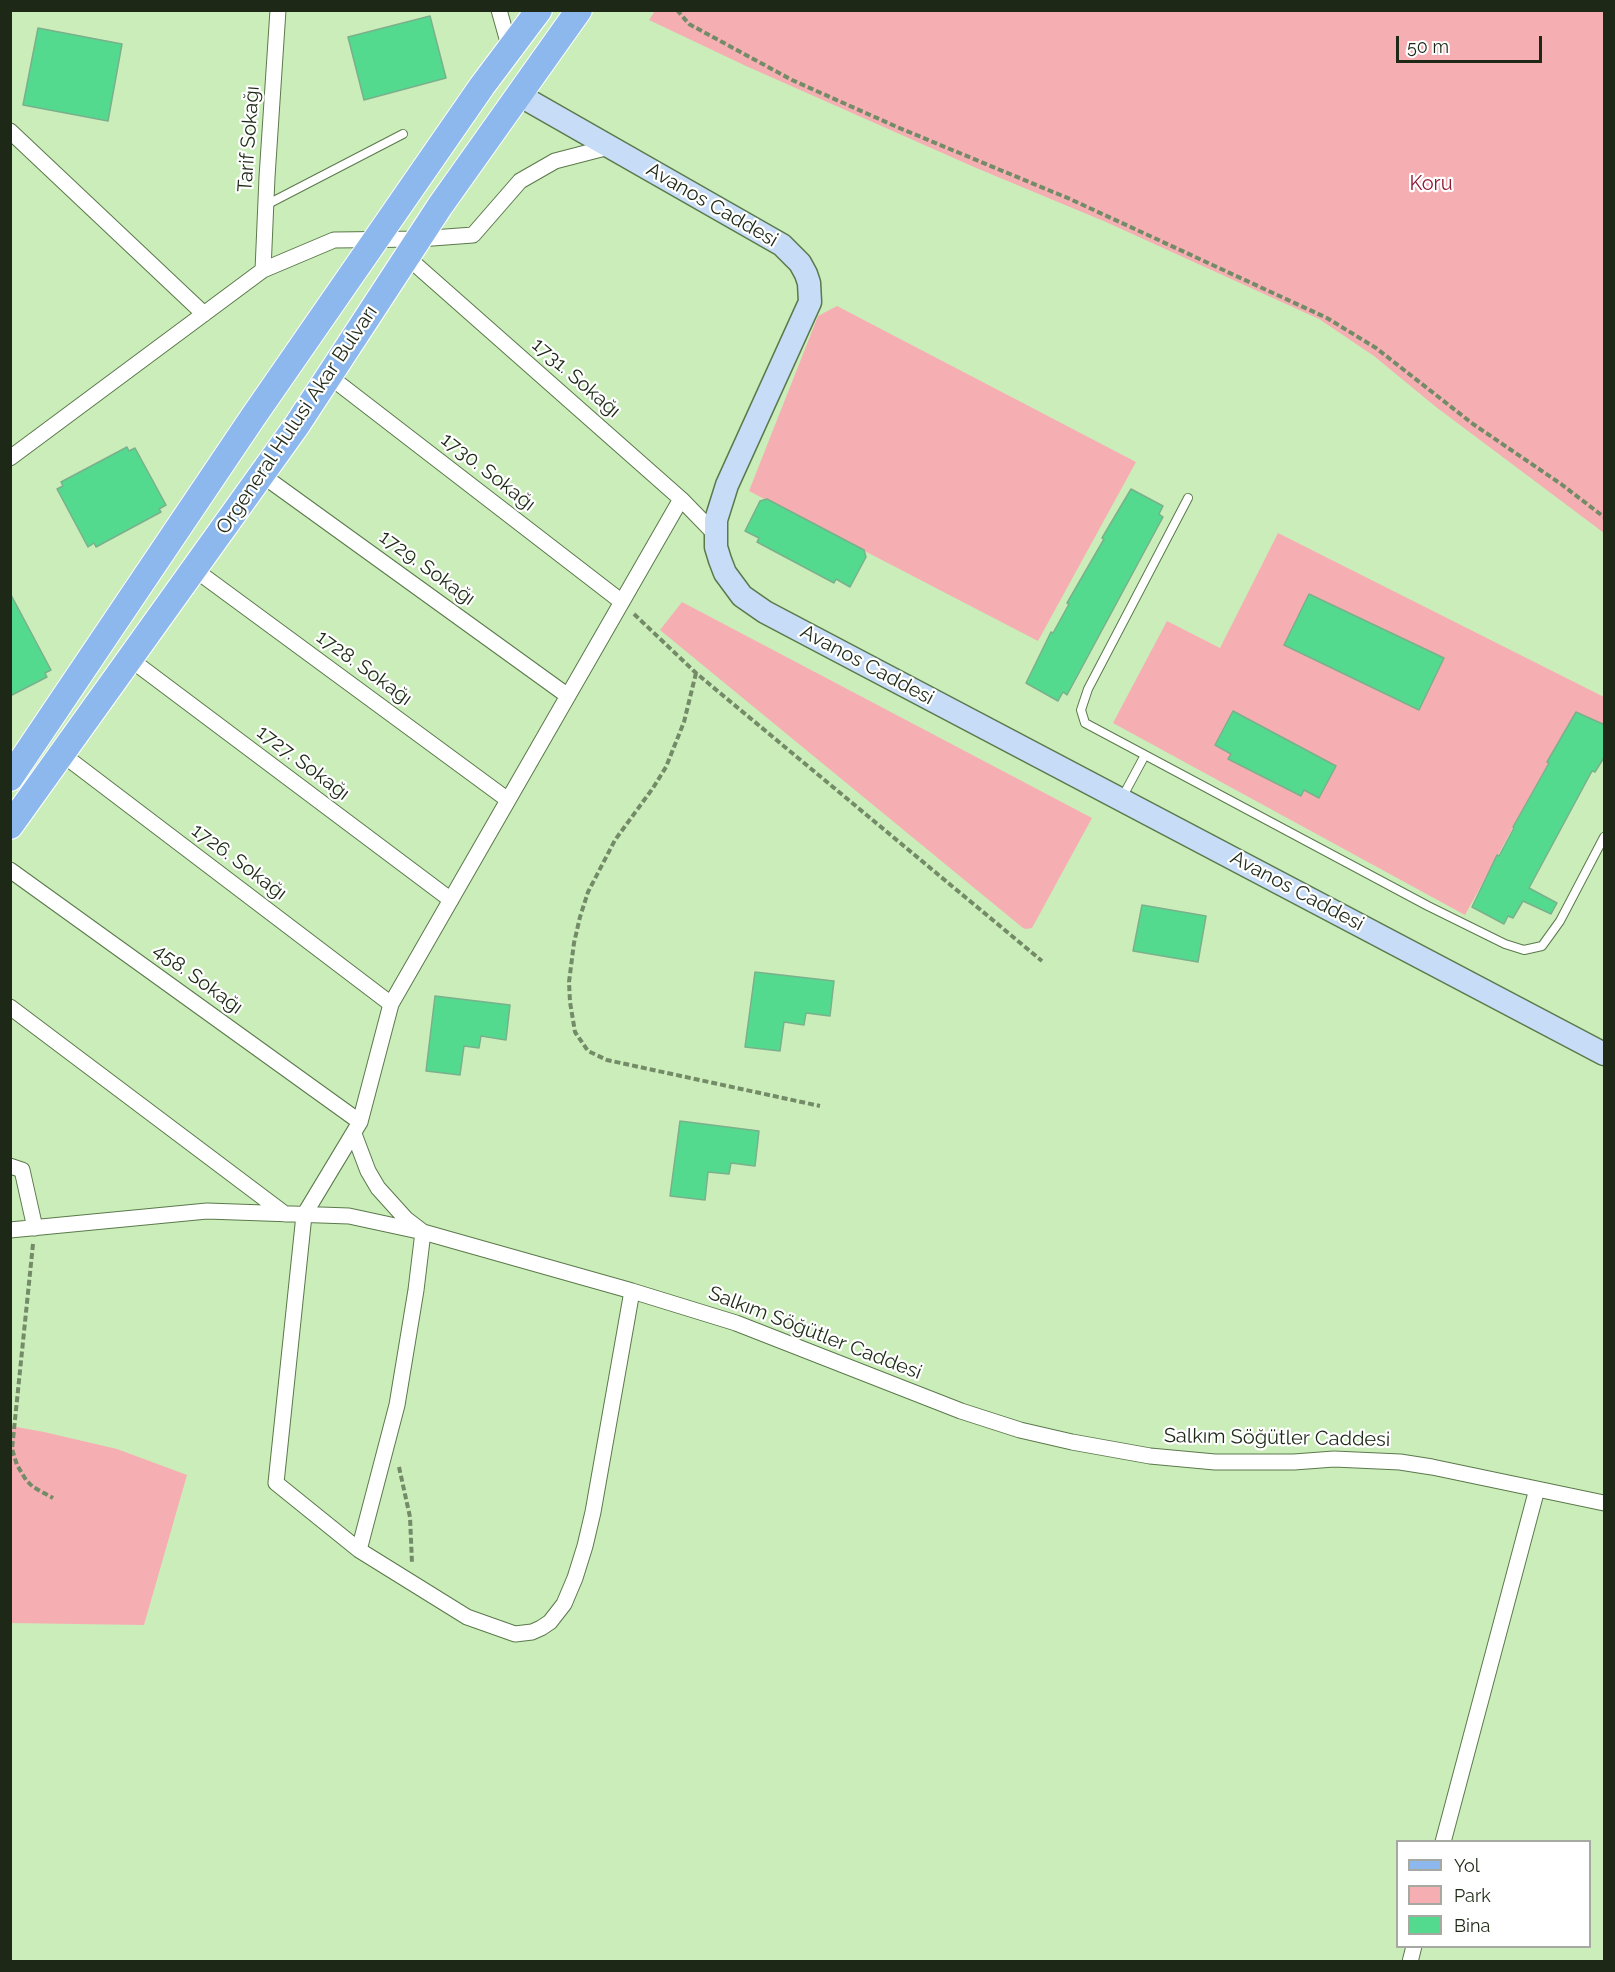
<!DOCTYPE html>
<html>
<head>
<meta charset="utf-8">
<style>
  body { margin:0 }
  #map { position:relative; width:1615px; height:1972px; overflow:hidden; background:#cbedba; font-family:Raleway,sans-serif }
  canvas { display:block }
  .frame { position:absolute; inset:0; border:12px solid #1d2916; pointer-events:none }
  .legend { position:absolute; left:1396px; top:1840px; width:195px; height:108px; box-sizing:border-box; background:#fff; border:2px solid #a5a9a2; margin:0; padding:8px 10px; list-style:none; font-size:18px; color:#1d2916 }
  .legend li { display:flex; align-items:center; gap:12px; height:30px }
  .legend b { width:30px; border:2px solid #a5a9a2 }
  .scale { position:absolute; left:1396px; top:36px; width:146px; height:27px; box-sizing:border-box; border:3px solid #1d2916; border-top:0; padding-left:8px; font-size:18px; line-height:21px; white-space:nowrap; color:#1d2916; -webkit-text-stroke:4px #fff; paint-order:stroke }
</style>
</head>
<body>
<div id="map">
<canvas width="1615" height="1972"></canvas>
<div class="frame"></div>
<ul class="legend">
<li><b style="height:8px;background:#8cb8ee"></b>Yol</li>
<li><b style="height:16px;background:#f5afb3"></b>Park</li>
<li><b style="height:16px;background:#53da8e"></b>Bina</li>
</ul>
<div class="scale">50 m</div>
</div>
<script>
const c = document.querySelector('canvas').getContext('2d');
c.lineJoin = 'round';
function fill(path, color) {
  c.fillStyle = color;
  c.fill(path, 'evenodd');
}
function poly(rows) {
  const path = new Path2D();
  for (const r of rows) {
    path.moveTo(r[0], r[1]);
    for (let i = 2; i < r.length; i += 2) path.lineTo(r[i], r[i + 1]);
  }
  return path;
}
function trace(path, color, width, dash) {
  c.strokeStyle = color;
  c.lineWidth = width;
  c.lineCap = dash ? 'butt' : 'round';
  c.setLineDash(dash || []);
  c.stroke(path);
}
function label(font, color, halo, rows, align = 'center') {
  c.font = font + ' Raleway,sans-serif';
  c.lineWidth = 4.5;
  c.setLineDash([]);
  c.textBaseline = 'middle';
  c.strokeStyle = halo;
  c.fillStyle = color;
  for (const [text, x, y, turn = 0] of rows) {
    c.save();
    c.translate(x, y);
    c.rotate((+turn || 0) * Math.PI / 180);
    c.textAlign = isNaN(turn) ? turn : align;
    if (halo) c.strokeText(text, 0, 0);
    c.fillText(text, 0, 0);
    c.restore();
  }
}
const green = poly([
  [655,11,1604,11,1604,533,1436,407,1374,356,1319,319,1106,222,974,167,746,66,649,20],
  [837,306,1136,462,1038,641,749,491,818,316],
  [1278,533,1604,697,1604,725,1576,713,1465,915,1113,723,1167,621,1220,648],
  [682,602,1092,818,1032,928,1026,929,1023,928,660,630],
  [11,1426,44,1432,117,1449,187,1475,144,1625,11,1623]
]);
const building = poly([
  [430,16,446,78,364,100,348,37,430,16],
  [38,28,122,44,108,121,23,105,38,28],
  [127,447,129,451,135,448,166,505,159,509,161,512,96,547,94,543,88,547,57,489,63,486,61,482,127,447],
  [1131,489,1163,506,1159,514,1163,517,1067,695,1063,692,1058,701,1026,683,1051,632,1053,633,1069,604,1067,603,1104,539,1102,538,1131,489],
  [767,499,864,550,866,557,850,587,836,579,834,583,757,542,759,538,745,531,760,501,767,499],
  [10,593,51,670,45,673,47,677,10,696,10,593],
  [1309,594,1444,658,1419,710,1284,645,1309,594],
  [1233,711,1336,766,1319,798,1304,790,1301,796,1228,759,1231,754,1215,745,1233,711],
  [1576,712,1605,725,1605,756,1595,772,1592,771,1529,888,1557,903,1551,914,1523,901,1513,918,1508,916,1504,924,1472,907,1497,855,1499,856,1514,828,1513,827,1549,763,1547,762,1576,712],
  [1142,905,1206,916,1198,962,1133,951,1142,905],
  [755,972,834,981,830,1016,806,1013,804,1025,784,1022,780,1051,745,1047,755,972],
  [435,996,510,1005,506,1040,481,1036,479,1048,464,1046,460,1075,426,1071,435,996],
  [680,1121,759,1131,755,1166,731,1163,729,1174,708,1172,705,1200,670,1196,680,1121]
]);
const path = poly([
  [677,10,689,24,792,80,897,127,1070,199,1327,318,1376,348,1473,424,1561,484,1604,517],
  [634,614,696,673,1042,961],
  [696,673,684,722,666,767,653,788,615,840,588,892,580,917,574,943,569,982,570,1002,575,1032,588,1051,607,1060,820,1106],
  [33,1244,12,1449,17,1465,26,1480,33,1487,53,1498],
  [399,1467,410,1517,412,1563]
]);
const lane = poly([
  [266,205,403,134],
  [1188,498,1088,689,1081,710,1085,723,1428,906,1505,944,1524,950,1542,946,1560,921,1604,837],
  [1123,796,1145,755]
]);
const street = poly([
  [499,10,510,49],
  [10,131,204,314],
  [407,257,681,499,715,534],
  [263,270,267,177,278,10],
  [329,376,622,602],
  [10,458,263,270,334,240,419,239,473,235,520,181,555,161,609,147],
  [262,475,568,696],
  [194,569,508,800],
  [130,659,451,900],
  [62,754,391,1004],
  [10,870,360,1122],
  [10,1007,285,1214],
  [354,1134,368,1171,378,1188,406,1219,423,1232,416,1290,397,1405,359,1550],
  [10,1166,22,1170,35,1228],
  [10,1230,207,1211,349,1216,423,1232,632,1291,736,1323,961,1411,1020,1430,1072,1442,1150,1456,1215,1462,1294,1462,1334,1459,1400,1462,1432,1467,1604,1503],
  [632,1291,593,1512,585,1546,575,1578,564,1604,550,1622,541,1628,532,1632,515,1634,467,1617,359,1550,276,1483,304,1215,360,1122,391,1004,681,499],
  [1443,1842,1537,1489],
  [1410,1962,1414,1946]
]);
const secondary = poly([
  [519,95,782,245,800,263,806,274,809,283,810,302,727,485,716,520,716,547,720,560,725,573,742,596,765,612,1604,1054]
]);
const primary = poly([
  [10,778,253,417,482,86,539,10],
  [10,826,297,425,440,206,579,10]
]);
const streetNames = [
  ["Tarif Sokağı",249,139,-86],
  ["Avanos Caddesi",712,205,30],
  ["1731. Sokağı",576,378,41],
  ["Orgeneral Hulusi Akar Bulvarı",297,420,-56],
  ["1730. Sokağı",488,472,38],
  ["1729. Sokağı",427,568,36],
  ["Avanos Caddesi",867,665,28],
  ["1728. Sokağı",364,668,36],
  ["1727. Sokağı",303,763,37],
  ["1726. Sokağı",239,862,37],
  ["Avanos Caddesi",1297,891,28],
  ["458. Sokağı",198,979,36],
  ["Salkım Söğütler Caddesi",815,1333,21],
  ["Salkım Söğütler Caddesi",1277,1438,1]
];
const parkNames = [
  ["Koru",1431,184]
];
fill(green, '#f5afb3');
fill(building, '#53da8e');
trace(building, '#7ab08c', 1.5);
trace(lane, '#5b794b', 10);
trace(street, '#5b794b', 17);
trace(secondary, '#5b794b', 25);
trace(primary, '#fff', 28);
trace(path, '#748b68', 4, [6, 3]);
trace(lane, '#fff', 8);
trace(street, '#fff', 15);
trace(secondary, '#c6dcf7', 22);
trace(primary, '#8cb8ee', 26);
label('20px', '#1d2916', '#fff', streetNames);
label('20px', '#901933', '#fff', parkNames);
</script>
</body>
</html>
